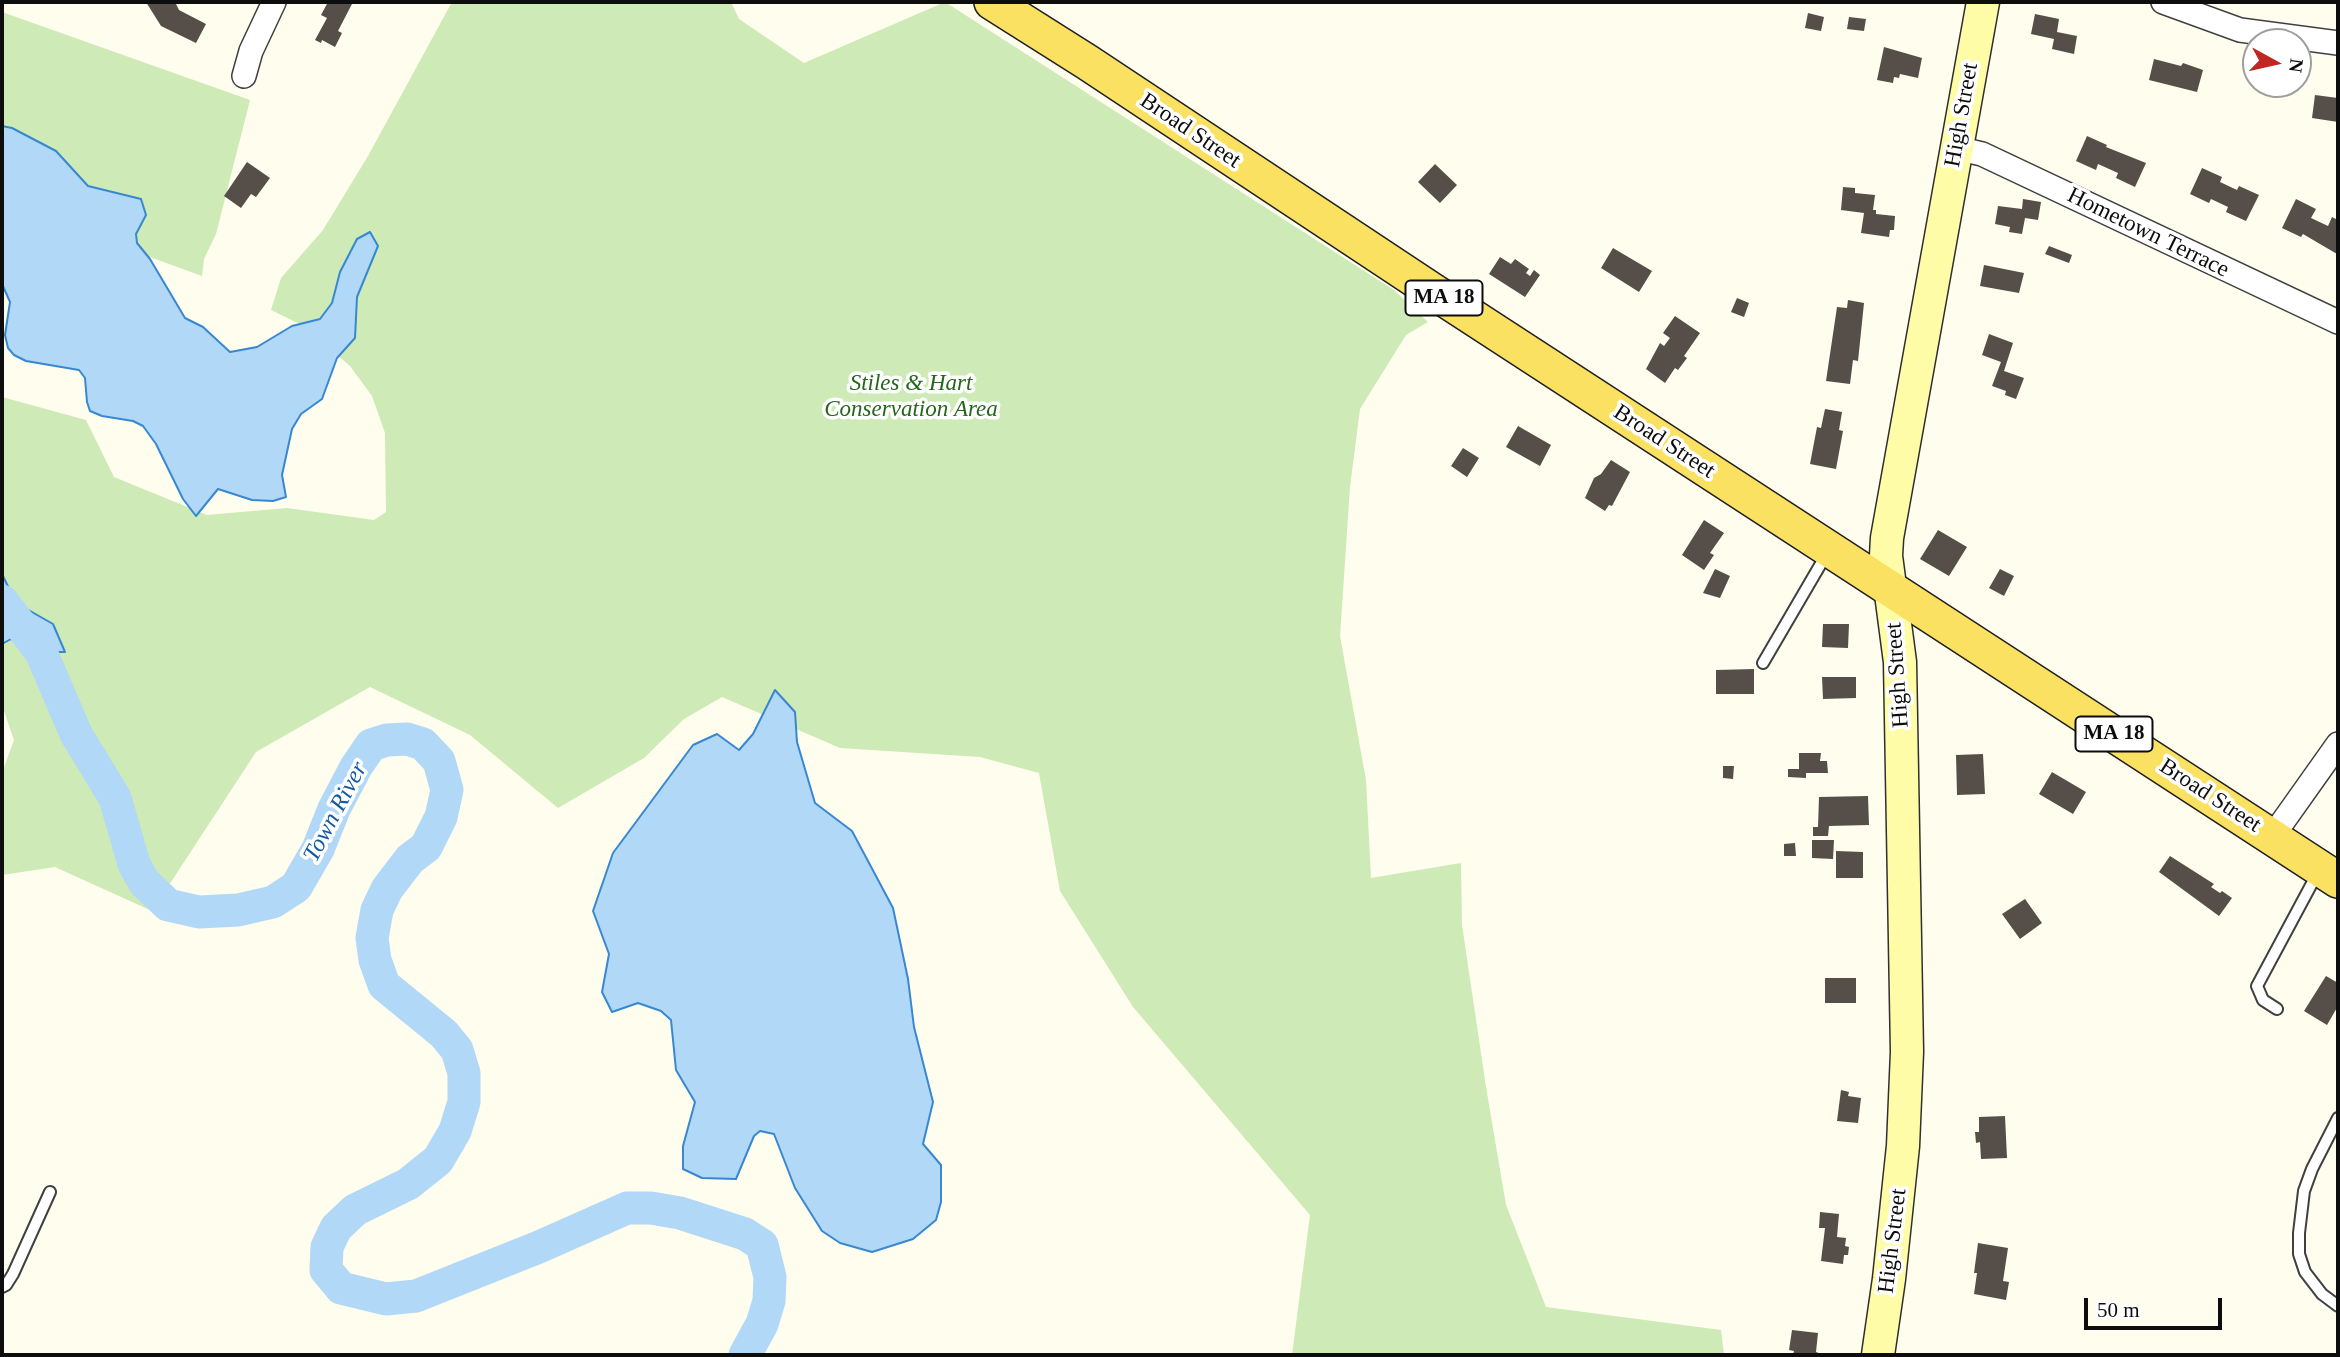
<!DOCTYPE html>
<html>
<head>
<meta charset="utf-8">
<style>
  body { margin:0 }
  #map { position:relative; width:2340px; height:1357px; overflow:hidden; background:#fffded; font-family:"Times New Roman",serif }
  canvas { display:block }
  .frame { position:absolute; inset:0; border:4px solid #0d0d0d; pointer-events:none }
  .north { position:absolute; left:2242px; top:28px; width:70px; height:70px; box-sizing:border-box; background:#fff; border:2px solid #9e9e9e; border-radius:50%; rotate:98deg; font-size:19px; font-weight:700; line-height:28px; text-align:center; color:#0d0d0d }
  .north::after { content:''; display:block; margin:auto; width:24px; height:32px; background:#c02622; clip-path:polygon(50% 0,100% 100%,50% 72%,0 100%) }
  .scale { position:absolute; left:2084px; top:1298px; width:138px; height:32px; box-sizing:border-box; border:4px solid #0d0d0d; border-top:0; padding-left:9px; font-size:21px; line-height:24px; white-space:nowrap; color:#0d0d0d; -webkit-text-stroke:5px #fff; paint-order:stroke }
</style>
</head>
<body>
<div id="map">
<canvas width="2340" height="1357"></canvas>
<div class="frame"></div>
<div class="north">N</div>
<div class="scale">50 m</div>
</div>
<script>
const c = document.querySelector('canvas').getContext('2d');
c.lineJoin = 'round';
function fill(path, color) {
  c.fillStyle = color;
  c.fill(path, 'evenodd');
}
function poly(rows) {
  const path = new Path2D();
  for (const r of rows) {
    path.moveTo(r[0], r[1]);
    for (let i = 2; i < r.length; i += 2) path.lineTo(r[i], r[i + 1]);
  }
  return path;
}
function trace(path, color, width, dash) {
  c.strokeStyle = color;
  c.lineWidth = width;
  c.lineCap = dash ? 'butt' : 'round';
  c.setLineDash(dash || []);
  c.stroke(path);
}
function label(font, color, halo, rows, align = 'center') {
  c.font = font + ' "Times New Roman",serif';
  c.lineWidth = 7;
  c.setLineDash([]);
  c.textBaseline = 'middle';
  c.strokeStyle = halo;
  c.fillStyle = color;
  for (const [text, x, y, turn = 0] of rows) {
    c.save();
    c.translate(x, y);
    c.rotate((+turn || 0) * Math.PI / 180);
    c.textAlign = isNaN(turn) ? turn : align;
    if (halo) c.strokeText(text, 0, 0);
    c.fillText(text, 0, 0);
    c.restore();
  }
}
const green = poly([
  [452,2,731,2,739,19,804,63,945,2,1394,290,1428,322,1406,335,1360,409,1350,487,1340,636,1366,780,1371,878,1461,863,1462,925,1486,1087,1506,1205,1546,1307,1721,1330,1724,1355,1292,1355,1310,1215,1133,1007,1060,891,1039,773,980,757,840,748,722,697,684,719,644,758,558,808,470,735,370,687,256,752,152,911,55,867,2,875,2,773,14,740,2,705,2,397,86,420,114,477,207,515,287,508,374,520,386,512,385,433,372,396,350,366,302,325,271,310,281,278,323,230,368,156],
  [2,12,250,100,216,234,204,259,202,276,92,236,2,194]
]);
const water = poly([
  [2,126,12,128,56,151,88,186,141,199,146,215,136,234,137,243,150,259,185,318,203,327,230,352,257,347,292,326,320,319,332,303,340,272,357,239,370,232,378,246,357,297,355,338,337,358,322,399,301,414,292,429,282,475,286,497,273,501,252,500,218,489,196,516,183,499,156,444,143,426,133,421,102,416,90,411,87,402,85,378,79,370,26,361,14,355,8,348,5,335,10,302,2,284,2,126],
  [2,574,16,603,53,624,65,652,41,652,11,639,2,644,2,574],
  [775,690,795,712,797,742,815,803,852,831,893,908,908,979,914,1027,933,1102,923,1144,941,1165,941,1202,936,1220,913,1239,872,1252,840,1243,822,1231,795,1188,774,1134,760,1131,754,1136,736,1179,702,1178,683,1169,683,1146,695,1102,676,1070,671,1020,661,1011,638,1003,612,1012,602,992,609,954,593,911,613,853,693,745,717,734,739,750,753,734,775,690]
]);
const river = poly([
  [2,601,41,652,76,734,115,798,134,864,144,882,168,905,199,912,238,910,273,902,296,887,318,849,334,809,356,767,371,745,387,740,407,739,423,744,439,761,447,790,441,817,426,847,410,859,387,889,377,910,372,938,375,960,384,985,444,1034,457,1050,464,1073,464,1102,455,1131,438,1160,408,1184,355,1210,336,1228,327,1247,326,1270,341,1288,386,1299,416,1296,539,1247,627,1208,651,1208,680,1213,745,1234,762,1245,770,1277,769,1301,762,1324,745,1355]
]);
const building = poly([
  [146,2,175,2,179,10,206,24,196,43,161,26],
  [328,2,353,2,338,31,342,33,335,47,322,40,321,43,315,40,327,18,321,15],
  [1808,13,1824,17,1821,31,1805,28],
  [2035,14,2059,19,2057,32,2077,36,2074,54,2052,49,2054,39,2031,34],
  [1849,17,1866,19,1864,31,1847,29],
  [1884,47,1922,58,1918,78,1900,74,1899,78,1894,77,1893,83,1877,80],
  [2154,59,2181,66,2183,63,2203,70,2197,92,2149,80],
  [2315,95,2338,98,2338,122,2312,118],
  [2087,136,2107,145,2106,147,2146,163,2135,187,2116,178,2118,173,2098,164,2096,170,2076,161],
  [247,162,270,178,256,197,251,194,241,208,224,196],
  [1435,164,1457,185,1440,203,1418,182],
  [2202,168,2222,177,2220,182,2237,190,2239,186,2259,195,2246,221,2226,212,2228,207,2211,199,2209,203,2190,194],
  [1843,187,1855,188,1855,193,1875,195,1873,210,1876,210,1876,214,1895,216,1894,230,1890,230,1889,237,1861,233,1864,213,1841,210],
  [2023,199,2041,202,2038,220,2025,218,2022,234,2009,232,2010,227,1995,224,1998,206,2022,209],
  [2296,199,2316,209,2311,218,2328,226,2332,217,2338,220,2337,254,2303,234,2301,237,2282,228],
  [2049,246,2072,255,2069,263,2045,254],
  [1613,248,1652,271,1639,292,1601,268],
  [1500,257,1511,264,1515,259,1529,269,1526,273,1530,276,1534,270,1540,275,1525,297,1489,274],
  [1984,265,2024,273,2019,293,1980,286],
  [1737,298,1749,303,1744,317,1731,312],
  [1848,300,1864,303,1858,361,1853,360,1850,384,1826,381,1837,307,1847,308],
  [1675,316,1700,333,1684,356,1687,358,1678,370,1675,368,1665,383,1646,369,1660,343,1664,346,1670,338,1663,333],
  [1989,334,2013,343,2004,371,2024,378,2016,399,2005,395,2006,391,1992,386,2001,362,1982,355],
  [1825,409,1842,412,1839,430,1843,431,1836,469,1810,464,1817,427,1821,428],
  [1518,426,1551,445,1540,466,1506,447],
  [1463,448,1479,458,1467,477,1451,466],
  [1611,460,1630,472,1612,506,1609,505,1605,511,1585,498,1594,478,1601,474],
  [1704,520,1724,533,1710,553,1714,555,1704,570,1682,555],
  [1938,530,1967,547,1949,576,1920,559],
  [1715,569,1730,576,1720,598,1703,593],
  [2000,569,2014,576,2004,596,1989,588],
  [1823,624,1849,624,1848,648,1822,647],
  [1754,669,1754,694,1716,694,1716,670],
  [1822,677,1856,677,1856,698,1823,699],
  [1799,753,1821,753,1820,761,1827,761,1828,773,1806,773,1806,778,1788,777,1788,769,1799,769],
  [1983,754,1985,794,1957,795,1956,755],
  [1723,766,1734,766,1733,779,1723,778],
  [2052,772,2086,792,2073,814,2039,794],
  [1868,796,1869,825,1829,826,1828,836,1813,836,1813,827,1818,827,1819,797],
  [1812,840,1834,840,1833,859,1812,858],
  [1795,843,1796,856,1784,856,1784,844],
  [1836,851,1863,852,1863,878,1836,878],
  [2170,856,2214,884,2211,887,2220,893,2222,891,2232,898,2219,916,2159,872],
  [2025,899,2042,923,2020,939,2002,914],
  [2326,976,2338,983,2338,1006,2327,1025,2304,1011],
  [1825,978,1856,978,1856,1003,1825,1003],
  [1841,1090,1849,1092,1848,1096,1861,1098,1858,1123,1837,1121],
  [2005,1116,2007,1158,1981,1159,1980,1142,1976,1143,1975,1132,1979,1132,1979,1117],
  [1820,1212,1839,1214,1837,1237,1846,1238,1845,1246,1849,1247,1848,1255,1844,1255,1843,1264,1821,1261,1825,1228,1819,1228],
  [1978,1243,2008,1248,2003,1281,2009,1282,2006,1300,1974,1294,1977,1273,1974,1273],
  [1792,1330,1818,1333,1816,1352,1824,1355,1793,1355,1794,1351,1789,1350]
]);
const lane = poly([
  [1763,663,1826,555],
  [2277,1009,2263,1000,2257,986,2317,874],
  [2338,1118,2312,1169,2304,1191,2299,1233,2299,1254,2305,1272,2322,1294,2338,1306],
  [2,1287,6,1285,13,1274,50,1192]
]);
const street = poly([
  [2163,2,2240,30,2338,43],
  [244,76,251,51,274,2],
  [1956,148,1982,154,2338,322],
  [2272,837,2338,744]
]);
const secondary = poly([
  [1878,1355,1889,1279,1903,1146,1907,1052,1900,662,1886,556,1887,538,1983,2]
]);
const primary = poly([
  [992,2,1087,62,1431,290,2338,880]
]);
const shields = [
  [1444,298,77],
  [2114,734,77]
];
const shieldNames = [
  ["MA 18",1444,298],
  ["MA 18",2114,734]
];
const streetNames = [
  ["High Street",1962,115,-80],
  ["Broad Street",1190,131,34],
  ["Hometown Terrace",2148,233,26],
  ["Broad Street",1664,442,33],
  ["High Street",1898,675,-94],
  ["Broad Street",2210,796,33],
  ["High Street",1893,1241,-83]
];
const parkNames = [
  ["Stiles & Hart",911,384],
  ["Conservation Area",911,410]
];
const waterNames = [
  ["Town River",336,812,-62]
];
fill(green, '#ceeab6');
fill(water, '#b1d8f7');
trace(water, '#3788d0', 2);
trace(river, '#b1d8f7', 33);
fill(building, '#564f49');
trace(lane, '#404040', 14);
trace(street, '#404040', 26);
trace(secondary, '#2f2f2f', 35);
trace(primary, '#1e1e1e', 38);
trace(lane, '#fff', 10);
trace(street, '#fff', 23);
trace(secondary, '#fffca8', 32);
trace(primary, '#fbe161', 35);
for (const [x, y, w] of shields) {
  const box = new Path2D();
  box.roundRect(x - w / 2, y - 17.5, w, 35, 5);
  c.fillStyle = '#fff';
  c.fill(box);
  trace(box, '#0d0d0d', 2);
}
label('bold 21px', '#0d0d0d', null, shieldNames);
label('23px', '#0d0d0d', '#fff', streetNames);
label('italic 23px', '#26661c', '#fff', parkNames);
label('italic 24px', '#145aa2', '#fff', waterNames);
</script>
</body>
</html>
